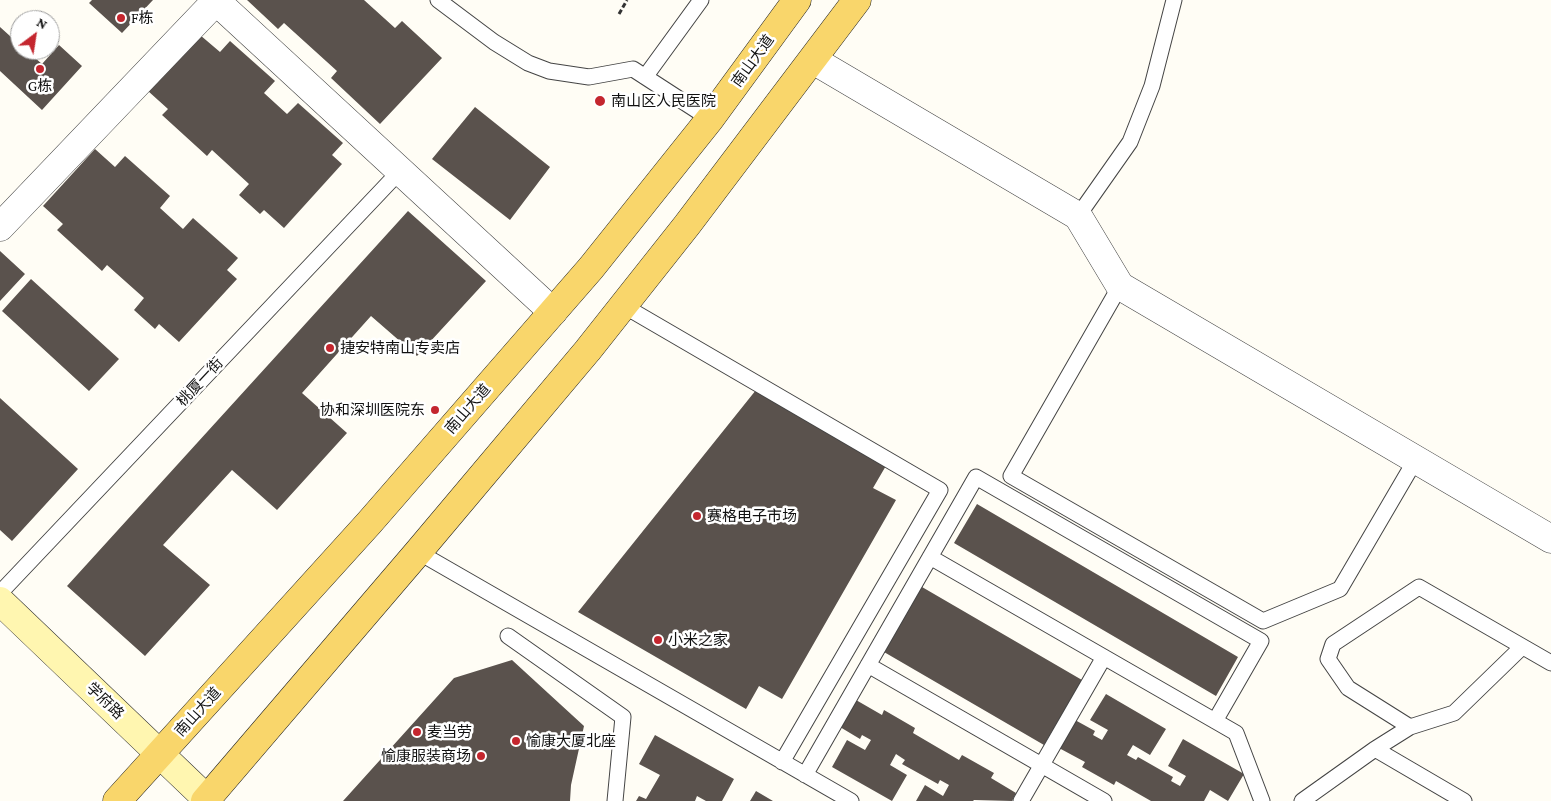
<!DOCTYPE html>
<html>
<head>
<meta charset="utf-8">
<style>
  body { margin:0 }
  #map { position:relative; width:1551px; height:801px; overflow:hidden; background:#fffdf5; font-family:"Crimson Pro",serif }
  canvas { display:block }
  .north { position:absolute; left:10px; top:10px; width:50px; height:50px; box-sizing:border-box; background:#fff; border:1px solid #a0a0a0; border-radius:50%; rotate:31deg; font-size:14px; font-weight:700; line-height:20px; text-align:center; color:#111 }
  .north::after { content:''; display:block; margin:auto; width:18px; height:22px; background:#c4262e; clip-path:polygon(50% 0,100% 100%,50% 72%,0 100%) }
</style>
</head>
<body>
<div id="map">
<canvas width="1551" height="801"></canvas>
<div class="north">N</div>
</div>
<script>
const c = document.querySelector('canvas').getContext('2d');
c.lineJoin = 'round';
function fill(path, color) {
  c.fillStyle = color;
  c.fill(path, 'evenodd');
}
function poly(rows) {
  const path = new Path2D();
  for (const r of rows) {
    path.moveTo(r[0], r[1]);
    for (let i = 2; i < r.length; i += 2) path.lineTo(r[i], r[i + 1]);
  }
  return path;
}
function trace(path, color, width, dash) {
  c.strokeStyle = color;
  c.lineWidth = width;
  c.lineCap = dash ? 'butt' : 'round';
  c.setLineDash(dash || []);
  c.stroke(path);
}
function label(font, color, halo, rows, align = 'center') {
  c.font = font + ' "Crimson Pro","Noto Sans SC",serif';
  c.lineWidth = 5;
  c.setLineDash([]);
  c.textBaseline = 'middle';
  c.strokeStyle = halo;
  c.fillStyle = color;
  for (const [text, x, y, turn = 0] of rows) {
    c.save();
    c.translate(x, y);
    c.rotate((+turn || 0) * Math.PI / 180);
    c.textAlign = isNaN(turn) ? turn : align;
    if (halo) c.strokeText(text, 0, 0);
    c.fillText(text, 0, 0);
    c.restore();
  }
}
const building = poly([
  [92,0,153,0,122,33,89,3],
  [247,0,364,0,395,28,402,21,442,58,380,124,331,78,337,71,284,23,278,29],
  [0,27,20,45,20,50,26,50,42,64,59,45,82,66,42,110,0,71],
  [200,35,220,52,230,41,275,81,264,93,287,114,298,103,343,143,332,155,342,164,284,228,264,210,260,214,239,195,249,184,212,150,207,156,162,115,168,109,148,91],
  [475,107,550,167,510,220,432,159],
  [95,149,115,167,125,156,170,196,160,208,183,229,193,218,238,258,227,270,237,279,179,342,159,324,155,329,134,310,144,298,107,265,102,271,57,230,63,224,43,206],
  [408,211,486,281,417,356,371,316,302,393,347,433,277,510,232,470,163,545,210,585,145,656,67,586],
  [0,251,25,274,0,301],
  [31,279,119,359,89,391,2,311],
  [756,390,887,464,873,488,896,500,782,699,759,686,746,709,578,612],
  [0,398,78,469,12,541,0,530],
  [977,504,1238,657,1216,696,954,543],
  [922,587,1082,680,1044,745,884,652],
  [512,660,584,726,571,785,570,801,343,801,454,678],
  [1106,694,1166,729,1150,755,1133,745,1127,755,1136,760,1138,757,1173,777,1171,781,1180,786,1186,776,1168,766,1183,739,1244,774,1228,801,1210,790,1204,801,1151,801,1116,781,1114,785,1082,767,1085,762,1059,748,1075,720,1095,731,1093,735,1102,740,1108,730,1090,720],
  [856,700,882,715,884,710,915,728,913,733,959,760,962,755,994,773,991,778,1016,793,1012,801,974,800,973,801,916,801,925,785,943,796,949,785,940,780,938,784,902,764,905,760,896,754,890,765,907,775,892,801,832,767,847,740,865,750,871,740,862,735,860,739,840,727],
  [655,735,734,779,722,801,706,801,697,796,695,801,636,801,639,796,646,799,660,775,639,764],
  [756,791,773,801,750,801]
]);
const path = poly([
  [619,14,627,0]
]);
const service = poly([
  [438,0,494,42,528,63,549,71,589,77,633,69,710,119],
  [645,77,701,0],
  [1078,216,1130,142,1152,86,1174,0],
  [1120,286,1011,476,1263,621,1340,589,1416,459],
  [624,306,940,490,782,762],
  [418,552,851,801],
  [930,557,1236,733,1262,801],
  [0,593,400,171],
  [508,636,623,717,615,801],
  [868,665,1104,801],
  [1410,727,1348,688,1328,659,1333,644,1419,587,1551,663],
  [1375,749,1464,801],
  [805,775,976,477,1261,641,1215,721],
  [1021,801,1104,657],
  [1302,801,1375,749,1410,727,1454,713,1522,647]
]);
const minor = poly([
  [215,0,553,312],
  [813,60,1078,216,1120,286,1551,539],
  [0,227,216,1]
]);
const secondary = poly([
  [0,601,209,801]
]);
const primary = poly([
  [117,801,369,523,591,268,710,119,797,0],
  [205,801,418,552,588,350,687,225,857,0]
]);
const markers = [
  [121,18,5,"#c4262e"],
  [40,69,5,"#c4262e"],
  [600,101,6,"#c4262e"],
  [330,348,5,"#c4262e"],
  [435,410,5,"#c4262e"],
  [697,516,5,"#c4262e"],
  [658,640,5,"#c4262e"],
  [417,732,5,"#c4262e"],
  [516,741,5,"#c4262e"],
  [481,756,5,"#c4262e"]
];
const poiNames = [
  ["F栋",131,18],
  ["G栋",40,86,"center"],
  ["南山区人民医院",611,101],
  ["捷安特南山专卖店",340,348],
  ["协和深圳医院东",425,410,"right"],
  ["赛格电子市场",707,516],
  ["小米之家",668,640],
  ["麦当劳",427,732],
  ["愉康大厦北座",526,741],
  ["愉康服装商场",471,756,"right"]
];
const streetNames = [
  ["南山大道",753,61,-54],
  ["桃厦一街",200,382,-47],
  ["南山大道",468,409,-49],
  ["学府路",105,701,44],
  ["南山大道",198,712,-48]
];
fill(building, '#5a524d');
trace(service, '#444', 17);
trace(minor, '#444', 29);
trace(secondary, '#333', 29);
trace(primary, '#222', 29);
trace(path, '#333', 3, [5, 2.5]);
trace(service, '#fff', 15);
trace(minor, '#fff', 28);
trace(secondary, '#fff6b0', 28);
trace(primary, '#f9d66b', 28);
for (const [x, y, r, color] of markers) {
  const dot = new Path2D();
  dot.arc(x, y, r, 0, 2 * Math.PI);
  c.fillStyle = color;
  c.fill(dot);
  trace(dot, '#fff', 2);
}
label('15px', '#111', '#fff', poiNames, 'left');
label('15px', '#111', '#fff', streetNames);
</script>
</body>
</html>
